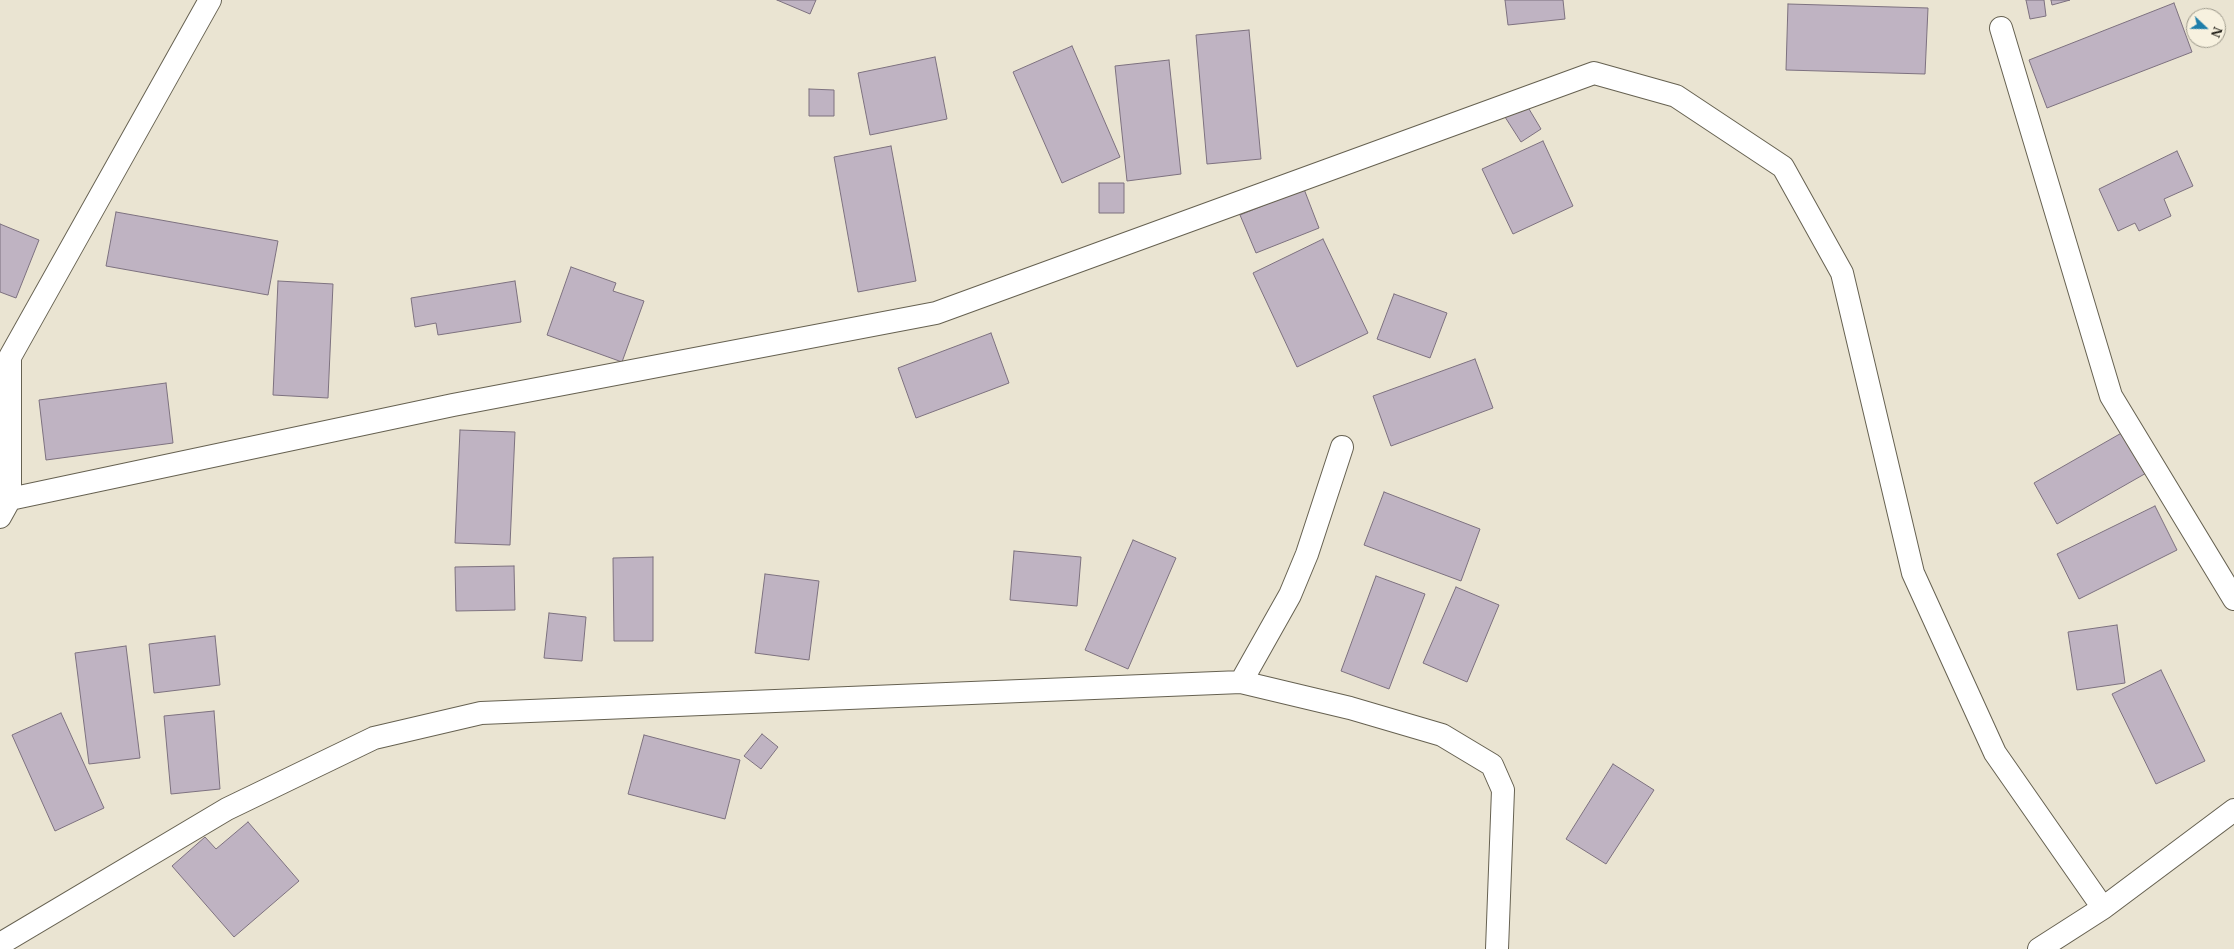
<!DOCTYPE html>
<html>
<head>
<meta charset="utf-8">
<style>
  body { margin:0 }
  #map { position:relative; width:2234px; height:949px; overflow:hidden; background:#eae4d2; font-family:"Libre Baskerville",serif }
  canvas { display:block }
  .north { position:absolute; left:2186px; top:8px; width:40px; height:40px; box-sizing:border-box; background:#f7f1df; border:1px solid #9d998b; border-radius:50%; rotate:112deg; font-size:11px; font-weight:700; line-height:16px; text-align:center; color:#17150e }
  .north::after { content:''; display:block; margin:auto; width:14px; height:18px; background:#1e7eaa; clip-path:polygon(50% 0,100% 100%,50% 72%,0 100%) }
</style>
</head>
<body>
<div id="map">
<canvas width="2234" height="949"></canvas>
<div class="north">N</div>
</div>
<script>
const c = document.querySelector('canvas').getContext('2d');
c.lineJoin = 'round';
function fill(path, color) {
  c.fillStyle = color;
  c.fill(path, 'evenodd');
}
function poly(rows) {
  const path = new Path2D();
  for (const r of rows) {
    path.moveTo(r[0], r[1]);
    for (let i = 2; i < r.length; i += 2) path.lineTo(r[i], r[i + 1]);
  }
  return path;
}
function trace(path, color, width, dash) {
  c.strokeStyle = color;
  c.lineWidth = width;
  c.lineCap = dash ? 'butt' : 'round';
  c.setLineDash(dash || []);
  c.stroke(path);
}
const building = poly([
  [777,0,816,0,810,14,777,0],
  [1505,0,1563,0,1565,19,1508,25,1505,0],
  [2026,0,2044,0,2046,16,2030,19,2026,0],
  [2051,0,2070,0,2052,5,2051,0],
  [2174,3,2192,52,2047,108,2029,60,2174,3],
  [1788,4,1928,8,1925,74,1786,70,1788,4],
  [1249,30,1261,159,1207,164,1196,35,1249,30],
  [1072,46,1120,157,1062,183,1013,72,1072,46],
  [935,57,947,119,870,135,858,73,935,57],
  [1169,60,1181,174,1127,181,1115,66,1169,60],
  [809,89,834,90,834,116,809,116,809,89],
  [1526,104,1541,129,1521,142,1505,117,1526,104],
  [1543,141,1573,206,1513,234,1482,169,1543,141],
  [891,146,916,281,858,292,834,157,891,146],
  [2177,151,2193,186,2164,199,2171,216,2139,231,2135,223,2118,231,2099,189,2177,151],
  [1099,183,1124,183,1124,213,1099,213,1099,183],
  [1304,189,1319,228,1256,253,1240,215,1304,189],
  [116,212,278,241,268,295,106,266,116,212],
  [0,224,39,240,16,298,0,292,0,224],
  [1323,239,1368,333,1297,367,1253,273,1323,239],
  [571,267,616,283,613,291,644,301,622,362,547,335,571,267],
  [278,281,333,284,328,398,273,395,278,281],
  [515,281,521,322,438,335,436,323,415,327,411,298,515,281],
  [1394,294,1447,313,1430,358,1377,339,1394,294],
  [991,333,1009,383,916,418,898,368,991,333],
  [1475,359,1493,408,1391,446,1373,396,1475,359],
  [166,383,173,443,46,460,39,400,166,383],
  [460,430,515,432,510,545,455,543,460,430],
  [2125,431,2148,472,2057,524,2034,483,2125,431],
  [1384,492,1480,529,1461,581,1364,545,1384,492],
  [2155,506,2177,550,2079,599,2057,554,2155,506],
  [1133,540,1176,558,1128,669,1085,650,1133,540],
  [1014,551,1081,557,1077,606,1010,600,1014,551],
  [653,557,653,641,614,641,613,558,653,557],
  [514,566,515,610,456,611,455,567,514,566],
  [765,574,819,581,809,660,755,653,765,574],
  [1376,576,1425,594,1389,689,1341,671,1376,576],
  [1456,587,1499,605,1467,682,1423,663,1456,587],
  [549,613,586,617,582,661,544,658,549,613],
  [2117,625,2125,683,2077,690,2068,632,2117,625],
  [215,636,220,685,154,693,149,644,215,636],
  [126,646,140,758,89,764,75,653,126,646],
  [2161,670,2205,761,2156,784,2112,694,2161,670],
  [214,711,220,789,171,794,164,716,214,711],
  [61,713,104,808,55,831,12,735,61,713],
  [762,734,778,747,761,769,744,756,762,734],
  [644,735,740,760,725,819,628,794,644,735],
  [1613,764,1654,790,1606,864,1566,839,1613,764],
  [248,822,299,881,234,937,172,866,205,837,216,849,248,822]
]);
const minor = poly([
  [2001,28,2111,396,2234,599],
  [10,499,453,405,936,313,1594,73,1676,96,1783,167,1842,273,1913,573,1995,753,2103,908],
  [0,517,10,499,10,357,210,0],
  [1241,682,1290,595,1307,554,1342,447],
  [0,944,227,809,374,738,481,713,1241,682,1350,708,1442,735,1492,765,1503,790,1497,949],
  [2039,949,2103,908,2234,810]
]);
fill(building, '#bfb3c2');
trace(building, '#7d717f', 1);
trace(minor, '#666151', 24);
trace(minor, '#fff', 22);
</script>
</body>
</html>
